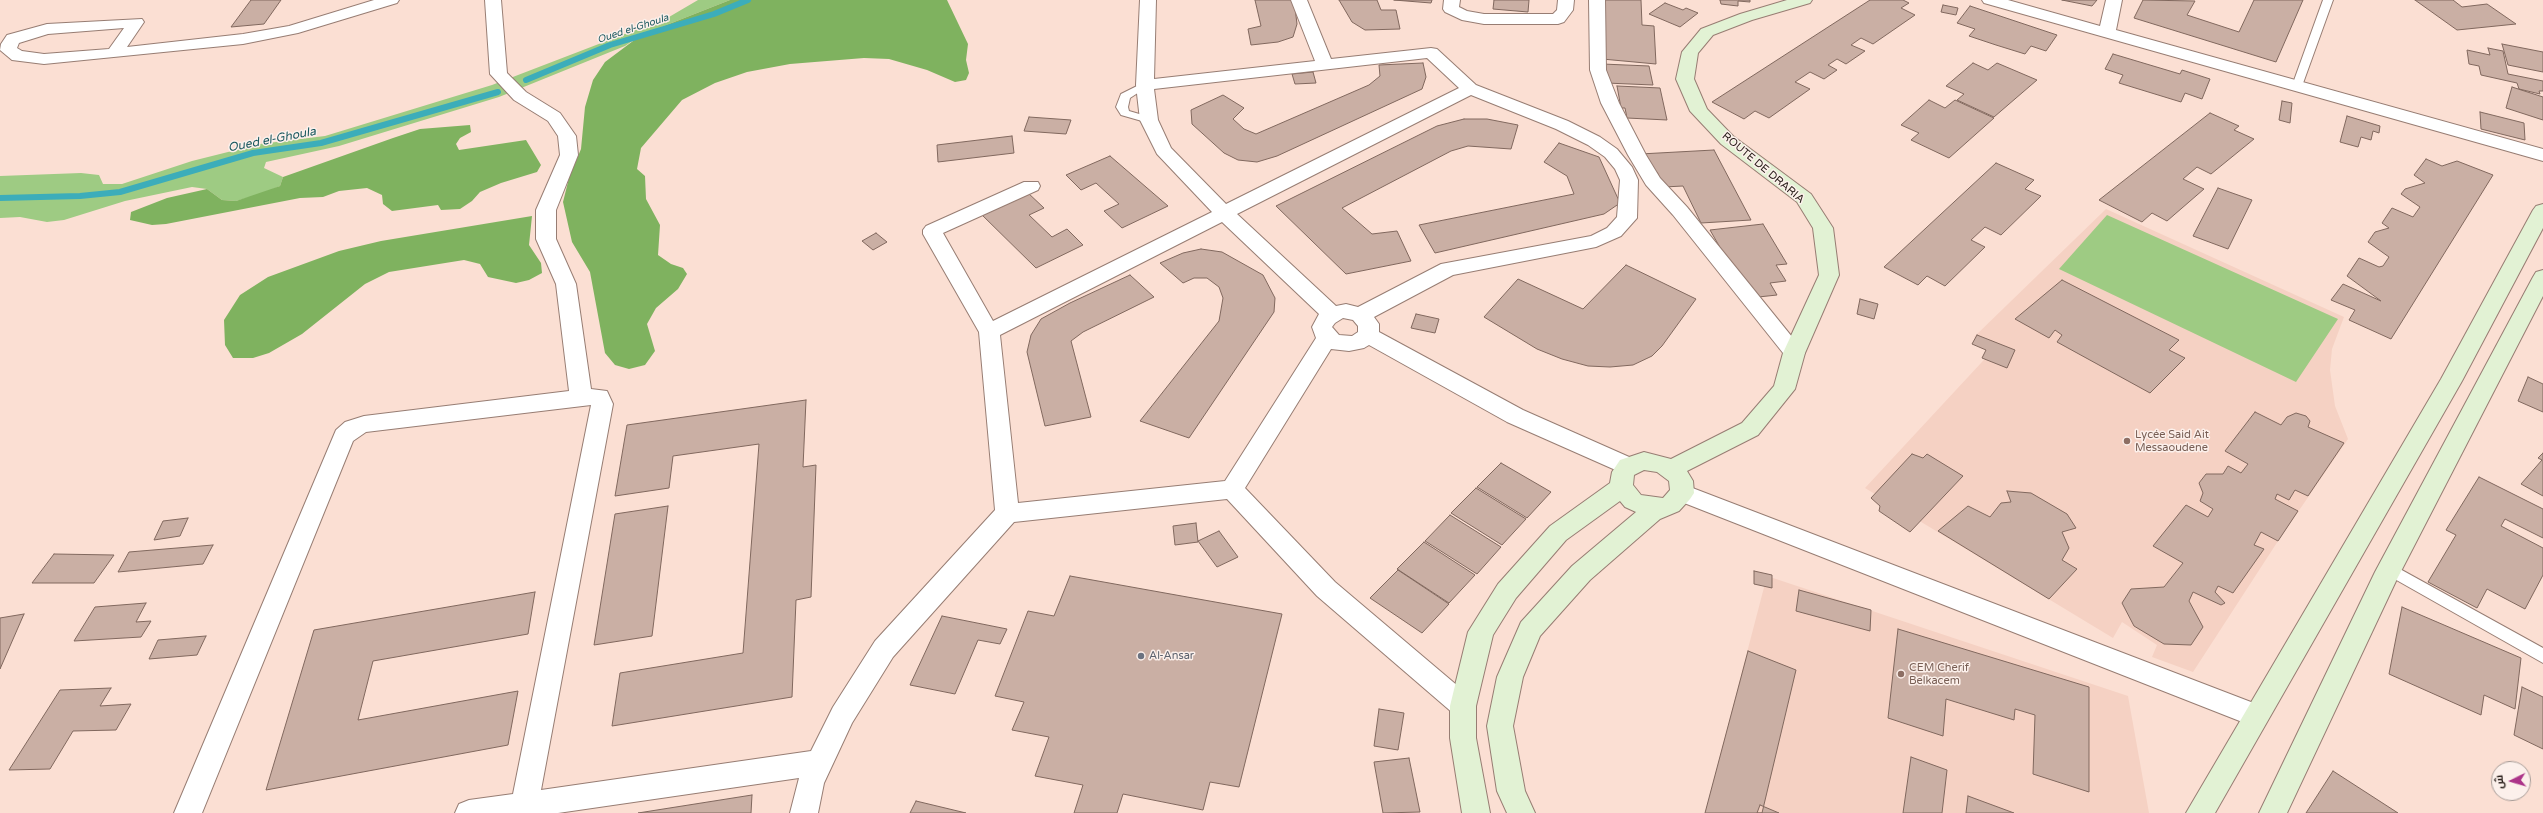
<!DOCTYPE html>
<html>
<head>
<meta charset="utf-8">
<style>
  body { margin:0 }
  #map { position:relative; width:2543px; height:813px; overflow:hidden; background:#fbdfd3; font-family:"Varela Round",Cairo,sans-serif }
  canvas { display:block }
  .north { position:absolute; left:2491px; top:761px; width:40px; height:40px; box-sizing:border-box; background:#fcf0eb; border:1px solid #a79c97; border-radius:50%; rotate:265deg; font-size:11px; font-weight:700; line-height:16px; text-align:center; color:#271d19 }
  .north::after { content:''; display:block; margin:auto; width:14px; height:18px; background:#ac3489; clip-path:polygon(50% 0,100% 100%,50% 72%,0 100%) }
</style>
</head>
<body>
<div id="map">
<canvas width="2543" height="813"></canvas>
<div class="north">ش</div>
</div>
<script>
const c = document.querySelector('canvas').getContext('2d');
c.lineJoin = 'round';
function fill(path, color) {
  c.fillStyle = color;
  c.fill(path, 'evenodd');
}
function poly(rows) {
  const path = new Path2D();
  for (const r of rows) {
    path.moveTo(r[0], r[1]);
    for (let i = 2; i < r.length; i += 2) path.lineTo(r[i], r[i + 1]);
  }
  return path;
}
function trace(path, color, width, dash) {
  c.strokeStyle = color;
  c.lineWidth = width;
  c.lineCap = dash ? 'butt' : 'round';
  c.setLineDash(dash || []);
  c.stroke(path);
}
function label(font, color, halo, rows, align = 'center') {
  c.font = font + ' "Varela Round",sans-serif';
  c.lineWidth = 3;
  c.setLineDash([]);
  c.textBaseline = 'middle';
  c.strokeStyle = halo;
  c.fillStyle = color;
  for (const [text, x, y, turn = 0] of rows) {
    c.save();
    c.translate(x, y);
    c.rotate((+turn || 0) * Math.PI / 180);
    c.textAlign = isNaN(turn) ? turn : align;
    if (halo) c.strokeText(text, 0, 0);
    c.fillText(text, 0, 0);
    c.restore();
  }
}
const built = poly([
  [2106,209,2344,317,2332,349,2330,370,2335,406,2348,439,2278,541,2193,672,2152,657,2157,645,2122,622,2113,638,1865,488,1994,349,1974,337],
  [1767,576,2128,696,2149,813,1705,813]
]);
const green = poly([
  [698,0,730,0,641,35,625,46,499,97,339,146,266,162,264,168,283,177,280,186,264,193,236,201,222,200,207,189,192,187,125,201,64,220,47,222,20,217,0,218,0,176,81,173,99,175,103,184,122,184,192,161,260,144,325,136,492,85,669,17],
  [2107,215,2338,319,2296,382,2059,269]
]);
const forest = poly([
  [730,0,947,0,968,44,966,60,969,73,966,80,955,82,927,70,889,59,864,58,790,64,747,72,715,83,682,100,641,148,637,169,645,176,646,199,660,225,658,255,671,264,683,268,687,274,678,289,656,308,647,324,655,351,645,365,629,369,615,365,605,353,590,272,572,242,563,202,569,178,581,149,585,107,593,80,605,62,641,35],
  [470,125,471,132,460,138,456,144,459,150,526,140,541,165,537,172,501,183,480,192,472,201,460,209,441,210,438,205,392,211,383,204,382,195,367,188,339,191,323,197,300,198,166,224,152,225,130,220,131,212,167,198,207,189,222,200,236,201,280,186,283,177,393,138,420,129],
  [532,216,529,245,541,263,542,273,529,280,516,283,488,277,480,264,464,260,389,272,365,284,302,334,269,353,253,358,233,358,225,345,224,320,240,295,268,277,339,251,381,241]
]);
const stream = poly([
  [526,80,610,45,714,14,748,0],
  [0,198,80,196,120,192,253,153,321,143,498,92]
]);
const building = poly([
  [251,0,281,0,264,24,231,27,251,0],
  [1255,0,1294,0,1297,24,1293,37,1278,42,1251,45,1248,29,1261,26,1255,0],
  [1339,0,1377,0,1381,10,1396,10,1400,29,1365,30,1352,22,1339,0],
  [1394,0,1432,0,1431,3,1394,0],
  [1494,0,1529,0,1528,12,1493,9,1494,0],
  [1602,0,1641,0,1642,25,1654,26,1656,64,1602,59,1602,0],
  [1720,0,1750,0,1750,2,1738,1,1738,6,1721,4,1720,0],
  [1870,0,1903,0,1909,3,1901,8,1915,15,1873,44,1861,38,1851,45,1865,51,1846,64,1837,59,1828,65,1837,70,1824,79,1810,72,1795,82,1810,89,1769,118,1755,111,1744,119,1712,102,1870,0],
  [2062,0,2097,0,2092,6,2062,0],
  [2143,0,2195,1,2187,15,2239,32,2254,0,2303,0,2276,62,2134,18,2143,0],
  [2415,0,2453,0,2462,7,2487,4,2516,24,2457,30,2415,0],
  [1665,3,1683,10,1686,8,1698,13,1680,27,1649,14,1665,3],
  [1943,5,1958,8,1956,15,1941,12,1943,5],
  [1970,6,2057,35,2046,51,2031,46,2025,54,1996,45,1969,36,1975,29,1957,23,1970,6],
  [2502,44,2543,52,2543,72,2508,65,2502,44],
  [2488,48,2503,51,2508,74,2543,81,2543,91,2539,91,2540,94,2519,89,2517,83,2481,75,2479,66,2469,64,2467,50,2490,55,2488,48],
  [2113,54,2180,74,2182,70,2210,79,2202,99,2185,93,2181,102,2119,83,2123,75,2105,69,2113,54],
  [1423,63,1426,77,1422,89,1277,156,1257,162,1238,160,1224,153,1192,124,1191,110,1223,95,1244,108,1233,119,1244,129,1256,134,1369,85,1380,76,1379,65,1423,63],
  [1973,63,1988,70,1997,63,2037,80,1994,117,1957,100,1964,94,1946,86,1973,63],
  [1602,64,1649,66,1653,85,1606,83,1602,64],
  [1313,72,1316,83,1295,84,1292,74,1313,72],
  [1617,86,1660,88,1667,120,1627,118,1625,108,1621,108,1617,86],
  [2512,87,2543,97,2543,120,2506,108,2512,87],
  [1929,100,1945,108,1955,100,1994,118,1949,158,1911,140,1919,133,1901,125,1929,100],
  [2282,101,2292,103,2290,123,2279,120,2282,101],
  [2480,112,2524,123,2525,140,2481,129,2480,112],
  [2210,113,2239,126,2234,130,2254,139,2211,174,2197,167,2183,179,2204,189,2167,221,2152,213,2142,222,2099,200,2210,113],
  [2347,116,2380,126,2379,133,2373,131,2371,140,2361,137,2358,147,2340,142,2347,116],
  [1029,117,1071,120,1066,134,1024,131,1029,117],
  [1464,119,1487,119,1518,125,1511,149,1468,146,1451,151,1342,208,1372,234,1397,231,1411,261,1346,274,1276,206,1437,126,1464,119],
  [1012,136,1014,153,938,162,937,145,1012,136],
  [1559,143,1599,157,1620,203,1604,214,1435,253,1419,225,1574,194,1567,176,1544,162,1559,143],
  [1714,150,1751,220,1701,223,1683,186,1664,187,1657,172,1649,172,1640,154,1714,150],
  [1110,156,1168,206,1122,228,1104,211,1119,204,1096,183,1081,190,1066,175,1110,156],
  [2426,159,2442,166,2457,161,2493,175,2391,339,2349,320,2355,310,2331,300,2343,284,2381,301,2347,276,2359,258,2379,267,2383,266,2389,257,2368,242,2375,232,2389,228,2382,223,2392,208,2413,217,2420,207,2401,194,2405,189,2425,183,2414,175,2426,159],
  [1996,163,2034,180,2025,189,2041,196,2001,235,1985,227,1971,240,1985,247,1945,286,1927,276,1918,285,1884,267,1996,163],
  [2218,188,2252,200,2228,249,2193,236,2218,188],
  [1027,192,1044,208,1029,215,1052,237,1067,229,1083,245,1036,268,980,213,1027,192],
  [1763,224,1787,264,1776,265,1786,281,1770,283,1777,295,1749,298,1710,230,1763,224],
  [876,233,887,242,873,250,862,241,876,233],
  [1201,249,1222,252,1263,275,1275,298,1274,312,1189,438,1140,421,1219,321,1223,298,1219,287,1207,278,1194,278,1183,283,1160,263,1183,253,1201,249],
  [1626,265,1696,299,1662,346,1652,356,1633,365,1610,367,1588,366,1562,359,1537,349,1484,317,1518,279,1583,309,1626,265],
  [1130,275,1154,297,1083,332,1071,341,1091,417,1045,426,1027,352,1031,335,1041,319,1070,303,1130,275],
  [2062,280,2179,340,2169,350,2185,358,2150,393,2057,342,2062,335,2055,330,2049,338,2015,319,2062,280],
  [1860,299,1878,304,1874,319,1857,314,1860,299],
  [1416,314,1439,319,1435,333,1411,328,1416,314],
  [1977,335,2015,350,2007,368,1982,358,1986,350,1972,344,1977,335],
  [2528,377,2543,384,2543,412,2518,401,2528,377],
  [806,400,803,467,816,465,811,597,796,600,792,697,612,726,620,673,743,653,759,444,673,456,669,488,615,496,627,425,806,400],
  [2255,412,2281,425,2287,417,2296,413,2306,416,2310,421,2308,427,2344,443,2308,496,2295,490,2289,500,2277,494,2275,499,2298,511,2278,541,2261,532,2254,545,2264,549,2233,593,2218,586,2215,592,2225,603,2221,605,2193,592,2189,601,2203,627,2191,645,2164,644,2134,626,2122,603,2131,589,2164,587,2183,563,2153,546,2186,505,2208,517,2213,509,2200,501,2203,493,2199,483,2206,474,2223,474,2228,466,2241,473,2248,464,2225,451,2255,412],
  [2543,453,2543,496,2521,484,2542,460,2538,458,2543,453],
  [1912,454,1923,458,1927,454,1963,476,1910,532,1879,511,1880,506,1871,498,1912,454],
  [1501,463,1551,492,1527,518,1477,487,1501,463],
  [2479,477,2543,509,2543,538,2505,519,2501,526,2543,548,2543,575,2525,609,2487,589,2477,608,2428,582,2456,535,2446,530,2479,477],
  [1476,488,1526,519,1502,545,1451,513,1476,488],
  [2007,491,2031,493,2067,514,2076,528,2062,532,2069,548,2062,560,2077,569,2049,599,1938,531,1968,506,1990,517,2001,503,2011,502,2007,491],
  [668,506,652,636,594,645,615,514,668,506],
  [1450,515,1501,547,1477,574,1425,541,1450,515],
  [188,518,180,536,154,540,163,521,188,518],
  [1196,523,1198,542,1175,545,1173,526,1196,523],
  [1219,531,1238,557,1217,567,1198,541,1219,531],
  [1424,542,1475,575,1449,603,1397,569,1424,542],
  [213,545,203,564,118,572,129,552,213,545],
  [54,554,114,555,94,583,32,583,54,554],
  [1398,570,1449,604,1422,633,1370,598,1398,570],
  [1754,571,1772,575,1772,588,1754,584,1754,571],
  [1070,576,1282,614,1239,787,1210,782,1203,810,1123,794,1117,813,1074,813,1083,785,1035,776,1049,737,1012,730,1024,702,995,696,1028,611,1054,616,1070,576],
  [1799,590,1871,610,1870,631,1796,611,1799,590],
  [535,592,528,634,373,661,358,720,518,691,508,745,266,790,314,630,535,592],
  [146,603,136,622,151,621,141,637,74,641,95,607,146,603],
  [2402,607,2521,658,2515,709,2484,695,2481,715,2389,674,2402,607],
  [24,614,0,669,0,618,24,614],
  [942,616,1007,629,1000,644,978,640,955,694,910,685,942,616],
  [1898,629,2089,687,2089,792,2033,774,2035,715,2015,709,2014,720,1946,699,1943,736,1888,718,1898,629],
  [206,636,197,655,149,659,158,640,206,636],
  [1748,651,1796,670,1762,813,1705,813,1748,651],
  [2522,687,2543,697,2543,749,2514,735,2522,687],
  [111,688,100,706,131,704,116,730,73,731,50,769,9,770,60,690,111,688],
  [1379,709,1404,713,1398,750,1374,746,1379,709],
  [1911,757,1947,770,1942,813,1903,813,1911,757],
  [1409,758,1420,812,1383,813,1374,762,1409,758],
  [2333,771,2398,813,2306,813,2333,771],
  [752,795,751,813,638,813,752,795],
  [1968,796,2014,813,1966,813,1968,796],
  [916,801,966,813,910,813,916,801],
  [1760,805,1779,813,1757,813,1760,805]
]);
const lane = poly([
  [2323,0,2333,0,2302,86,2297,89,2293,88,2292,86,2323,0],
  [1145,82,1150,85,1130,98,1128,107,1129,111,1153,118,1155,120,1149,123,1121,115,1116,107,1121,94,1145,82],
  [2389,563,2543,648,2543,663,2384,573,2381,569,2384,565,2389,563]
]);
const street = poly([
  [374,0,399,0,397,3,298,33,243,44,44,64,12,60,0,50,1,44,7,35,47,24,142,19,144,22,127,47,243,34,289,26,374,0],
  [124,28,109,49,44,54,22,51,17,48,19,43,48,34,124,28],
  [485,0,501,0,507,73,526,92,560,113,576,136,578,155,556,210,556,239,576,284,591,389,607,391,613,404,541,790,811,751,833,707,875,641,995,510,979,332,923,234,923,230,926,226,1024,182,1038,182,1040,186,1038,190,943,233,993,321,1212,212,1157,154,1140,120,1136,85,1140,0,1156,0,1154,79,1315,61,1291,0,1307,0,1331,59,1431,48,1437,49,1476,85,1568,121,1600,137,1617,149,1632,167,1638,180,1637,218,1621,236,1596,247,1453,275,1374,317,1379,324,1379,332,1523,410,1636,460,1639,466,1636,472,1628,475,1620,472,1507,422,1369,345,1364,348,1349,351,1331,349,1245,488,1335,582,1472,698,1476,706,1472,714,1463,718,1454,714,1317,596,1227,499,1014,522,893,657,852,723,824,783,818,813,790,813,799,778,558,813,455,813,459,804,469,800,513,794,591,405,366,432,353,441,202,813,174,813,336,430,345,422,364,416,569,391,556,284,536,239,536,210,560,155,558,136,548,121,514,100,490,74,485,0],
  [1427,58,1459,88,1226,204,1171,148,1158,120,1154,89,1427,58],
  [1471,95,1556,129,1588,145,1605,157,1615,169,1620,180,1617,217,1607,228,1591,236,1441,264,1358,307,1346,304,1336,306,1237,214,1471,95],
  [1222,222,1319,314,1312,327,1316,338,1225,481,1018,503,1000,335,1222,222],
  [1343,318,1353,320,1358,326,1358,332,1352,336,1339,335,1332,327,1335,323,1343,318],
  [1444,0,1460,0,1459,7,1467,11,1484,14,1553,14,1557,10,1558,0,1574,0,1573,10,1564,22,1558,24,1484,24,1462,20,1445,12,1443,9,1444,0],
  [1589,0,1605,0,1606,70,1619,103,1646,155,1660,178,1687,207,1801,348,1805,353,1801,358,1794,360,1787,358,1673,215,1646,185,1628,155,1601,103,1590,70,1589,0],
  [1982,0,2008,0,2100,26,2106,0,2122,0,2116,30,2543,149,2543,161,1984,3,1982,0],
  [1682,484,2264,707,2268,715,2264,723,2255,727,1674,499,1670,493,1674,487,1682,484]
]);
const secondary = poly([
  [1787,0,1812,0,1810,3,1752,20,1713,35,1698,53,1694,79,1707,109,1733,136,1811,194,1833,228,1839,275,1805,353,1795,389,1758,435,1687,471,1693,481,1694,493,1690,499,1679,511,1660,519,1590,580,1540,636,1523,677,1513,726,1525,791,1535,813,1507,813,1497,791,1487,726,1497,677,1521,622,1572,566,1636,512,1625,507,1620,501,1566,540,1516,598,1493,635,1476,706,1476,738,1490,813,1462,813,1450,738,1450,706,1468,632,1498,584,1550,526,1610,483,1612,472,1620,460,1644,452,1671,459,1742,423,1774,386,1783,353,1819,275,1813,228,1797,202,1721,144,1690,111,1676,79,1682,52,1701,29,1740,14,1787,0],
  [1644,470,1657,472,1669,481,1670,490,1663,498,1641,495,1633,485,1634,475,1644,470],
  [2543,204,2543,228,2462,381,2215,813,2186,813,2441,379,2533,210,2536,206,2543,204],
  [2543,270,2543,296,2396,581,2287,813,2259,813,2375,572,2533,277,2536,272,2543,270]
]);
const markers = [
  [2127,441,4,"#8d6e63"],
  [1141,656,4,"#6b7280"],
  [1901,674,4,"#8d6e63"]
];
const farWaternames = [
  ["Oued el-Ghoula",633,29,-18]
];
const streetNames = [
  ["ROUTE DE DRARIA",1763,168,40]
];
const educationNames = [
  ["Lycée Said Ait",2135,435],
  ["Messaoudene",2135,448],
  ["CEM Cherif",1909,668],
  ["Belkacem",1909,681]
];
const worshipNames = [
  ["Al-Ansar",1149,656]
];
const waterNames = [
  ["Oued el-Ghoula",272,140,-11]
];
fill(built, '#f5d1c3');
fill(green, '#9ecb83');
fill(forest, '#7fb25f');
trace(stream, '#3cadba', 6);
fill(building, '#caafa4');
trace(building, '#81685e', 1);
trace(lane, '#977d73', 2);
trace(street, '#977d73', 2);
trace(secondary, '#977d73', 2);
fill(lane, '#fff');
fill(street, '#fff');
fill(secondary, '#e2f2d4');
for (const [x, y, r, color] of markers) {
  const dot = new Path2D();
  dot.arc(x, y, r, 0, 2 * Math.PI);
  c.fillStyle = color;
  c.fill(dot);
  trace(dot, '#fcf0eb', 1.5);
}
label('italic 10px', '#17565d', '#fcf0eb', farWaternames);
label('11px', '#271d19', '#fcf0eb', streetNames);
label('11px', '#785e54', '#fcf0eb', educationNames, 'left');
label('11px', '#5b616d', '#fcf0eb', worshipNames, 'left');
label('italic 12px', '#17565d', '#fcf0eb', waterNames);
</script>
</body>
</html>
